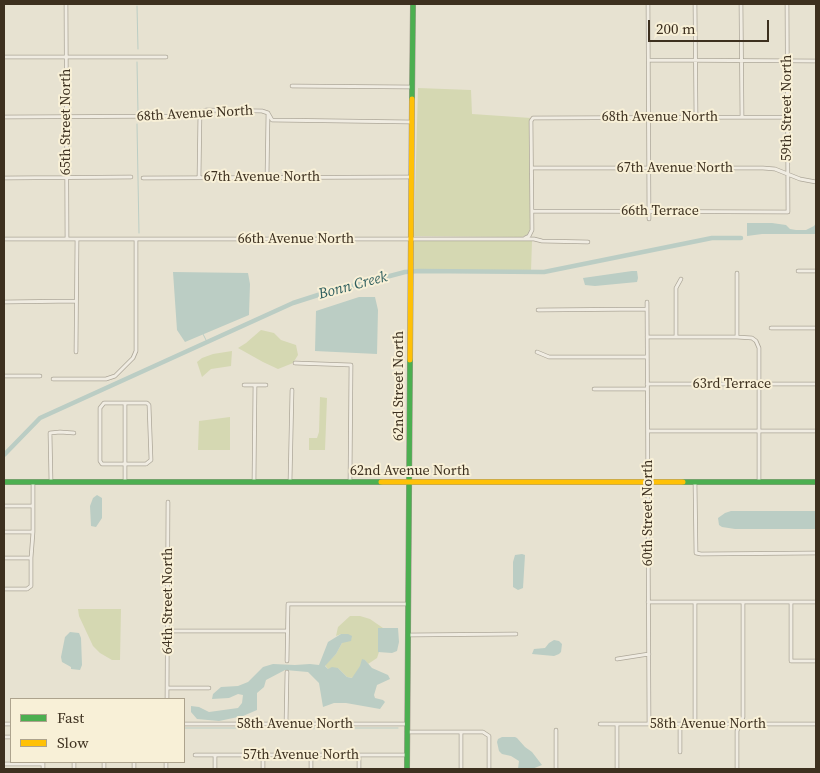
<!DOCTYPE html>
<html>
<head>
<meta charset="utf-8">
<style>
  body { margin:0 }
  #map { position:relative; width:820px; height:773px; overflow:hidden; background:#e7e2d1; font-family:"Source Serif 4",serif }
  canvas { display:block }
  .frame { position:absolute; inset:0; border:5px solid #3d301f; pointer-events:none }
  .legend { position:absolute; left:10px; top:698px; width:175px; height:65px; box-sizing:border-box; background:#f8f0d7; border:1px solid #ada38d; margin:0; padding:6px 9px; list-style:none; font-size:15px; color:#3d301f }
  .legend li { display:flex; align-items:center; gap:10px; height:25px }
  .legend b { width:25px; border:1px solid #ada38d }
  .scale { position:absolute; left:648px; top:20px; width:121px; height:22px; box-sizing:border-box; border:2px solid #3d301f; border-top:0; padding-left:6px; font-size:15px; line-height:18px; white-space:nowrap; color:#3d301f; -webkit-text-stroke:4px #f8f0d7; paint-order:stroke }
</style>
</head>
<body>
<div id="map">
<canvas width="820" height="773"></canvas>
<div class="frame"></div>
<ul class="legend">
<li><b style="height:6px;background:#4caf50"></b>Fast</li>
<li><b style="height:6px;background:#ffc107"></b>Slow</li>
</ul>
<div class="scale">200 m</div>
</div>
<script>
const c = document.querySelector('canvas').getContext('2d');
c.lineJoin = 'round';
function fill(path, color) {
  c.fillStyle = color;
  c.fill(path, 'evenodd');
}
function poly(rows) {
  const path = new Path2D();
  for (const r of rows) {
    path.moveTo(r[0], r[1]);
    for (let i = 2; i < r.length; i += 2) path.lineTo(r[i], r[i + 1]);
  }
  return path;
}
function trace(path, color, width, dash) {
  c.strokeStyle = color;
  c.lineWidth = width;
  c.lineCap = dash ? 'butt' : 'round';
  c.setLineDash(dash || []);
  c.stroke(path);
}
function label(font, color, halo, rows, align = 'center') {
  c.font = font + ' "Source Serif 4",serif';
  c.lineWidth = 4;
  c.setLineDash([]);
  c.textBaseline = 'middle';
  c.strokeStyle = halo;
  c.fillStyle = color;
  for (const [text, x, y, turn = 0] of rows) {
    c.save();
    c.translate(x, y);
    c.rotate((+turn || 0) * Math.PI / 180);
    c.textAlign = isNaN(turn) ? turn : align;
    if (halo) c.strokeText(text, 0, 0);
    c.fillText(text, 0, 0);
    c.restore();
  }
}
const green = poly([
  [418,88,471,90,472,114,531,118,529,121,530,229,528,234,522,237,414,236],
  [414,241,532,241,531,271,413,270],
  [261,330,274,333,281,340,296,345,298,355,293,363,278,369,263,362,238,348,246,343],
  [232,351,231,366,211,369,202,377,197,362,202,358,213,354],
  [320,397,327,398,325,450,309,450,309,438,317,438,319,432],
  [230,417,230,450,198,450,199,421],
  [121,609,120,660,112,660,100,653,93,646,79,616,78,609],
  [350,616,360,616,370,619,383,628,379,628,379,652,377,658,368,664,365,660,353,678,347,677,338,668,328,669,325,665,336,654,342,643,341,634,336,636,338,627]
]);
const water = poly([
  [747,223,772,223,786,225,790,229,796,230,806,230,814,226,816,223,816,234,762,234,747,236],
  [632,271,637,271,638,278,637,282,595,286,585,285,583,278],
  [173,272,248,273,250,284,249,315,185,342,177,330],
  [359,297,375,297,378,310,377,354,315,351,316,311],
  [97,495,102,498,102,518,96,527,91,526,90,506,93,498],
  [731,511,816,511,816,529,735,529,722,527,719,525,718,518,725,513],
  [522,554,525,555,523,588,518,590,513,587,513,562,515,555],
  [378,628,398,628,399,642,397,651,392,653,378,652],
  [70,632,79,633,81,638,82,665,80,670,71,669,71,667,62,662,61,657,65,637],
  [341,634,348,634,352,636,351,641,342,643,336,654,325,666,328,669,332,667,338,668,347,677,352,678,360,666,362,659,365,660,372,668,388,675,390,679,377,685,374,695,375,698,383,700,385,702,380,709,346,703,334,703,323,707,319,683,308,672,285,670,266,680,264,687,257,693,257,710,243,716,219,721,197,719,191,712,191,706,199,707,209,712,238,708,242,703,243,695,238,694,229,698,212,699,213,694,221,687,238,686,248,682,263,667,273,664,295,665,310,664,319,665,328,642],
  [554,640,559,641,562,644,561,652,559,654,554,656,532,654,534,649,545,648,549,643],
  [502,737,515,737,517,738,525,747,532,752,542,765,532,769,518,769,519,761,511,756,502,754,499,751,497,742,498,739]
]);
const stream = poly([
  [137,6,138,49],
  [137,62,138,112],
  [137,124,139,233],
  [203,334,207,342],
  [184,728,398,728]
]);
const canal = poly([
  [4,455,40,418,293,303,318,295,405,272,419,271,544,272,712,238,741,238]
]);
const street = poly([
  [66,4,67,239],
  [648,4,649,219],
  [695,4,696,117],
  [741,4,742,117],
  [4,57,166,57],
  [649,60,816,61],
  [292,86,412,87],
  [4,117,190,116,206,110,262,111,268,113,272,120,412,122],
  [532,168,763,168,775,169,800,179,816,182],
  [267,177,268,113],
  [4,178,131,177],
  [143,178,411,177],
  [199,178,200,111],
  [532,211,788,212,787,4],
  [525,238,529,236,532,230,531,121,533,118,787,117],
  [4,239,534,239,542,241,588,242],
  [798,271,816,271],
  [737,273,737,337],
  [4,302,76,301],
  [647,302,649,723],
  [538,310,647,309],
  [771,328,816,328],
  [647,337,737,337,752,338,756,341,759,348,759,482],
  [676,337,676,288,681,279],
  [76,352,77,239],
  [537,352,549,357,647,357],
  [295,363,351,365,350,482],
  [4,376,40,376],
  [53,379,106,379,115,376,133,358,136,351,136,240],
  [647,384,816,384],
  [244,385,266,385],
  [594,389,647,389],
  [125,403,147,403,149,405,151,460,146,464,102,464,100,461,100,408,104,403,125,403,125,482],
  [648,431,816,431],
  [51,482,50,433,60,432,74,433],
  [254,482,255,385],
  [290,482,292,390],
  [695,482,696,553,701,554,816,553],
  [4,506,33,506],
  [4,532,33,532],
  [4,558,31,558],
  [4,589,27,589,31,586,31,558,33,532,33,482],
  [648,602,816,602],
  [791,602,791,661,816,661],
  [168,631,287,631],
  [408,635,516,634],
  [617,659,649,654],
  [287,661,288,604,407,604],
  [167,688,209,688],
  [167,699,168,502],
  [4,724,11,724],
  [184,724,407,724],
  [286,724,287,672],
  [600,724,816,724],
  [680,724,680,752],
  [695,724,695,603],
  [407,732,483,732,489,736,489,769],
  [461,732,461,769],
  [4,737,11,737],
  [195,755,407,755],
  [4,764,43,764],
  [43,769,43,762],
  [74,769,74,762],
  [104,769,104,762],
  [134,769,134,762],
  [166,769,166,762],
  [215,769,215,755],
  [263,769,263,755],
  [311,769,311,756],
  [359,769,359,755],
  [556,769,556,730],
  [617,769,617,724],
  [737,769,737,731,743,717,743,602]
]);
const fast = poly([
  [412,99,413,4],
  [4,482,381,482],
  [683,482,816,482],
  [407,769,410,360]
]);
const slow = poly([
  [410,360,412,99],
  [381,482,683,482]
]);
const streetNames = [
  ["59th Street North",787,108,-90],
  ["68th Avenue North",195,114,-3],
  ["68th Avenue North",660,117],
  ["65th Street North",66,122,-90],
  ["67th Avenue North",675,168],
  ["67th Avenue North",262,177],
  ["66th Terrace",660,211],
  ["66th Avenue North",296,239],
  ["63rd Terrace",732,384],
  ["62nd Street North",399,386,-90],
  ["62nd Avenue North",410,471],
  ["60th Street North",648,513,-90],
  ["64th Street North",168,601,-90],
  ["58th Avenue North",295,724],
  ["58th Avenue North",708,724],
  ["57th Avenue North",301,755]
];
const waterNames = [
  ["Bonn Creek",353,286,-15]
];
fill(green, '#d5d8b2');
fill(water, '#bbcdc4');
trace(stream, '#bbcdc4', 1);
trace(canal, '#bbcdc4', 4.5);
trace(street, '#ada799', 4.5);
trace(fast, '#9d9689', 6);
trace(slow, '#9d9689', 6);
trace(street, '#f0ece2', 3);
trace(fast, '#4caf50', 5);
trace(slow, '#ffc107', 5);
label('14px', '#3d301f', '#f8f0d7', streetNames);
label('italic 15px', '#2e5e5e', '#f8f0d7', waterNames);
</script>
</body>
</html>
